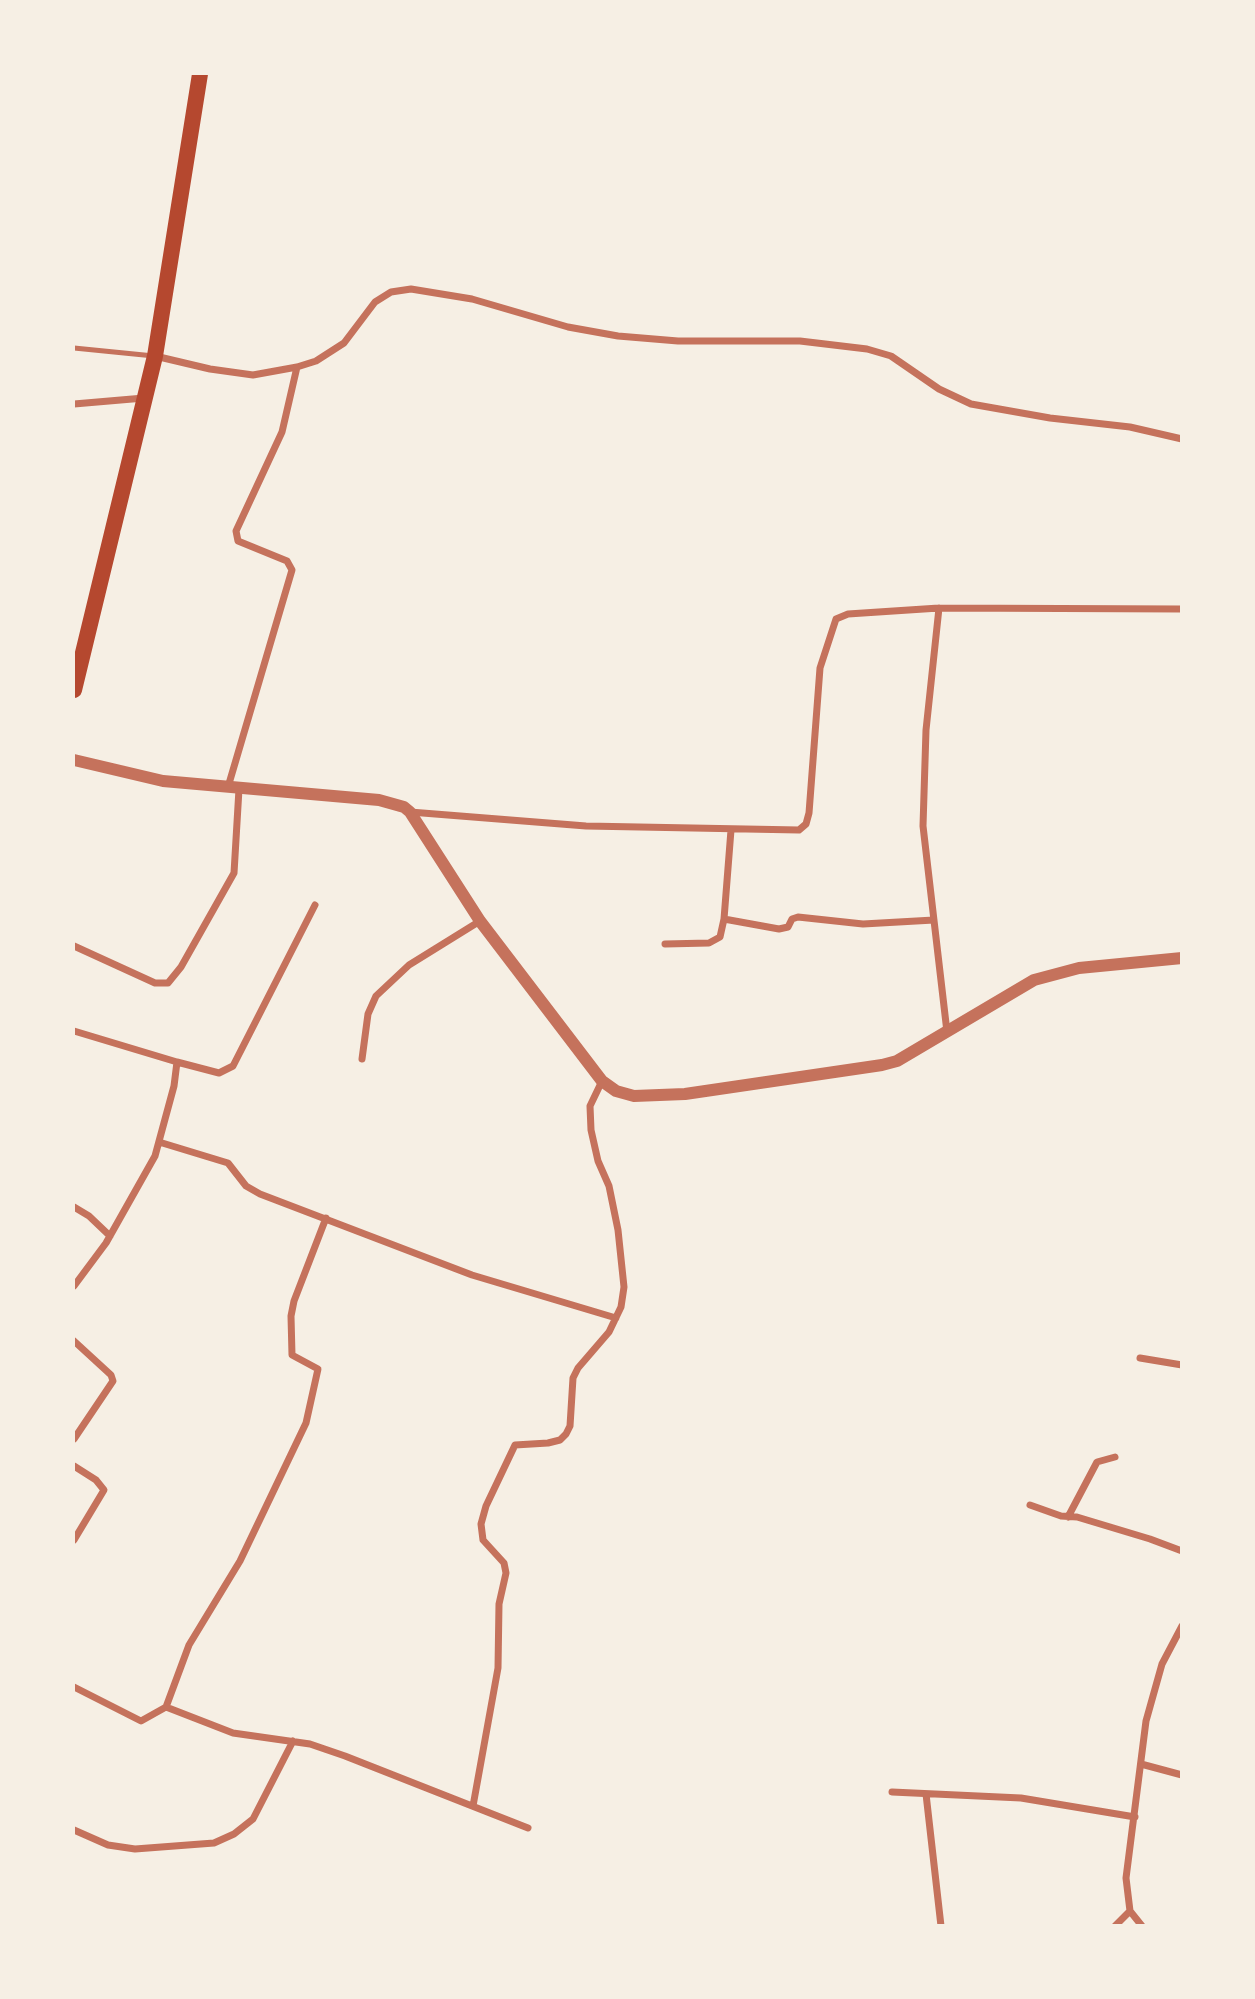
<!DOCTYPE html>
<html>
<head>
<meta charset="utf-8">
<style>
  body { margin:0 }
  #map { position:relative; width:1255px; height:1999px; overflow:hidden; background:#f6efe4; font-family:"Exo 2",sans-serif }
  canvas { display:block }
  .frame { position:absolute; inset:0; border:75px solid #f6efe4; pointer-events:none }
</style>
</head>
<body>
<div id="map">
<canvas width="1255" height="1999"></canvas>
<div class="frame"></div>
</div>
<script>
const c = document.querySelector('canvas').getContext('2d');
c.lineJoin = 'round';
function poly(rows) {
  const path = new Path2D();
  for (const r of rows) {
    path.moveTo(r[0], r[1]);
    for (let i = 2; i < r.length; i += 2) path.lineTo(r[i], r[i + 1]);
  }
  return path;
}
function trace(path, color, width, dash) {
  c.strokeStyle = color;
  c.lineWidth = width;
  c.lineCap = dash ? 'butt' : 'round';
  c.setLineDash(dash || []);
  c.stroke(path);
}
const service = poly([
  [74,348,154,356]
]);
const minor = poly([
  [155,356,210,369,253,375,297,367,316,361,344,343,375,302,391,292,411,289,472,299,568,327,618,336,678,341,800,341,867,349,891,356,939,389,971,404,1050,418,1130,427,1182,439],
  [74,404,144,398],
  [939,608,926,730,923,826,947,1032],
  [228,787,292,570,287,561,238,541,236,531,282,432,297,367],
  [410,812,586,826,799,830,806,824,809,813,820,668,836,619,848,614,939,608,1182,609],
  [724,919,779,929,788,927,792,919,798,917,863,924,934,920],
  [665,944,709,943,720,937,724,919,731,830],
  [74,946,155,983,168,983,181,967,234,873,239,789],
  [74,1031,177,1062,174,1086,155,1156,106,1243,74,1286],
  [362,1059,368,1014,376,996,409,965,480,921],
  [177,1062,219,1073,233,1066,315,905],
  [159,1142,228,1163,246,1186,260,1194,472,1275,616,1318],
  [74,1207,89,1216,110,1236],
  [74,1341,111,1375,113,1381,74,1439],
  [1140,1358,1182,1365],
  [74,1466,96,1480,104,1490,74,1540],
  [1030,1505,1061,1516,1077,1517,1150,1539,1182,1551],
  [1068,1517,1097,1462,1115,1457],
  [74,1687,141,1721,166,1707,189,1645,240,1561,306,1423,318,1369,292,1355,291,1316,294,1301,326,1218],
  [166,1707,233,1733,310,1744,345,1756,528,1828],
  [1141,1764,1182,1775],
  [892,1792,1021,1798,1135,1817],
  [926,1794,941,1926],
  [473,1806,498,1668,499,1604,506,1573,504,1563,483,1540,481,1524,486,1506,515,1445,548,1443,560,1440,566,1434,570,1426,573,1378,578,1368,609,1332,621,1307,624,1287,618,1230,609,1186,598,1161,591,1130,590,1106,602,1081],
  [74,1830,108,1845,135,1849,214,1843,234,1834,253,1819,293,1741],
  [1115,1926,1130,1911],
  [1142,1926,1130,1911,1126,1878,1146,1721,1162,1664,1182,1626]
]);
const tertiary = poly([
  [74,760,163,781,379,800,404,807,410,812,480,921,602,1081,616,1091,634,1096,685,1094,882,1065,897,1061,1034,980,1079,968,1182,958]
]);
const primary = poly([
  [74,690,155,356,200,74]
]);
trace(service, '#c5725c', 5);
trace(minor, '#c5725c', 7);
trace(tertiary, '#c5725c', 12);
trace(primary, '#b5482f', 16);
</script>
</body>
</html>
